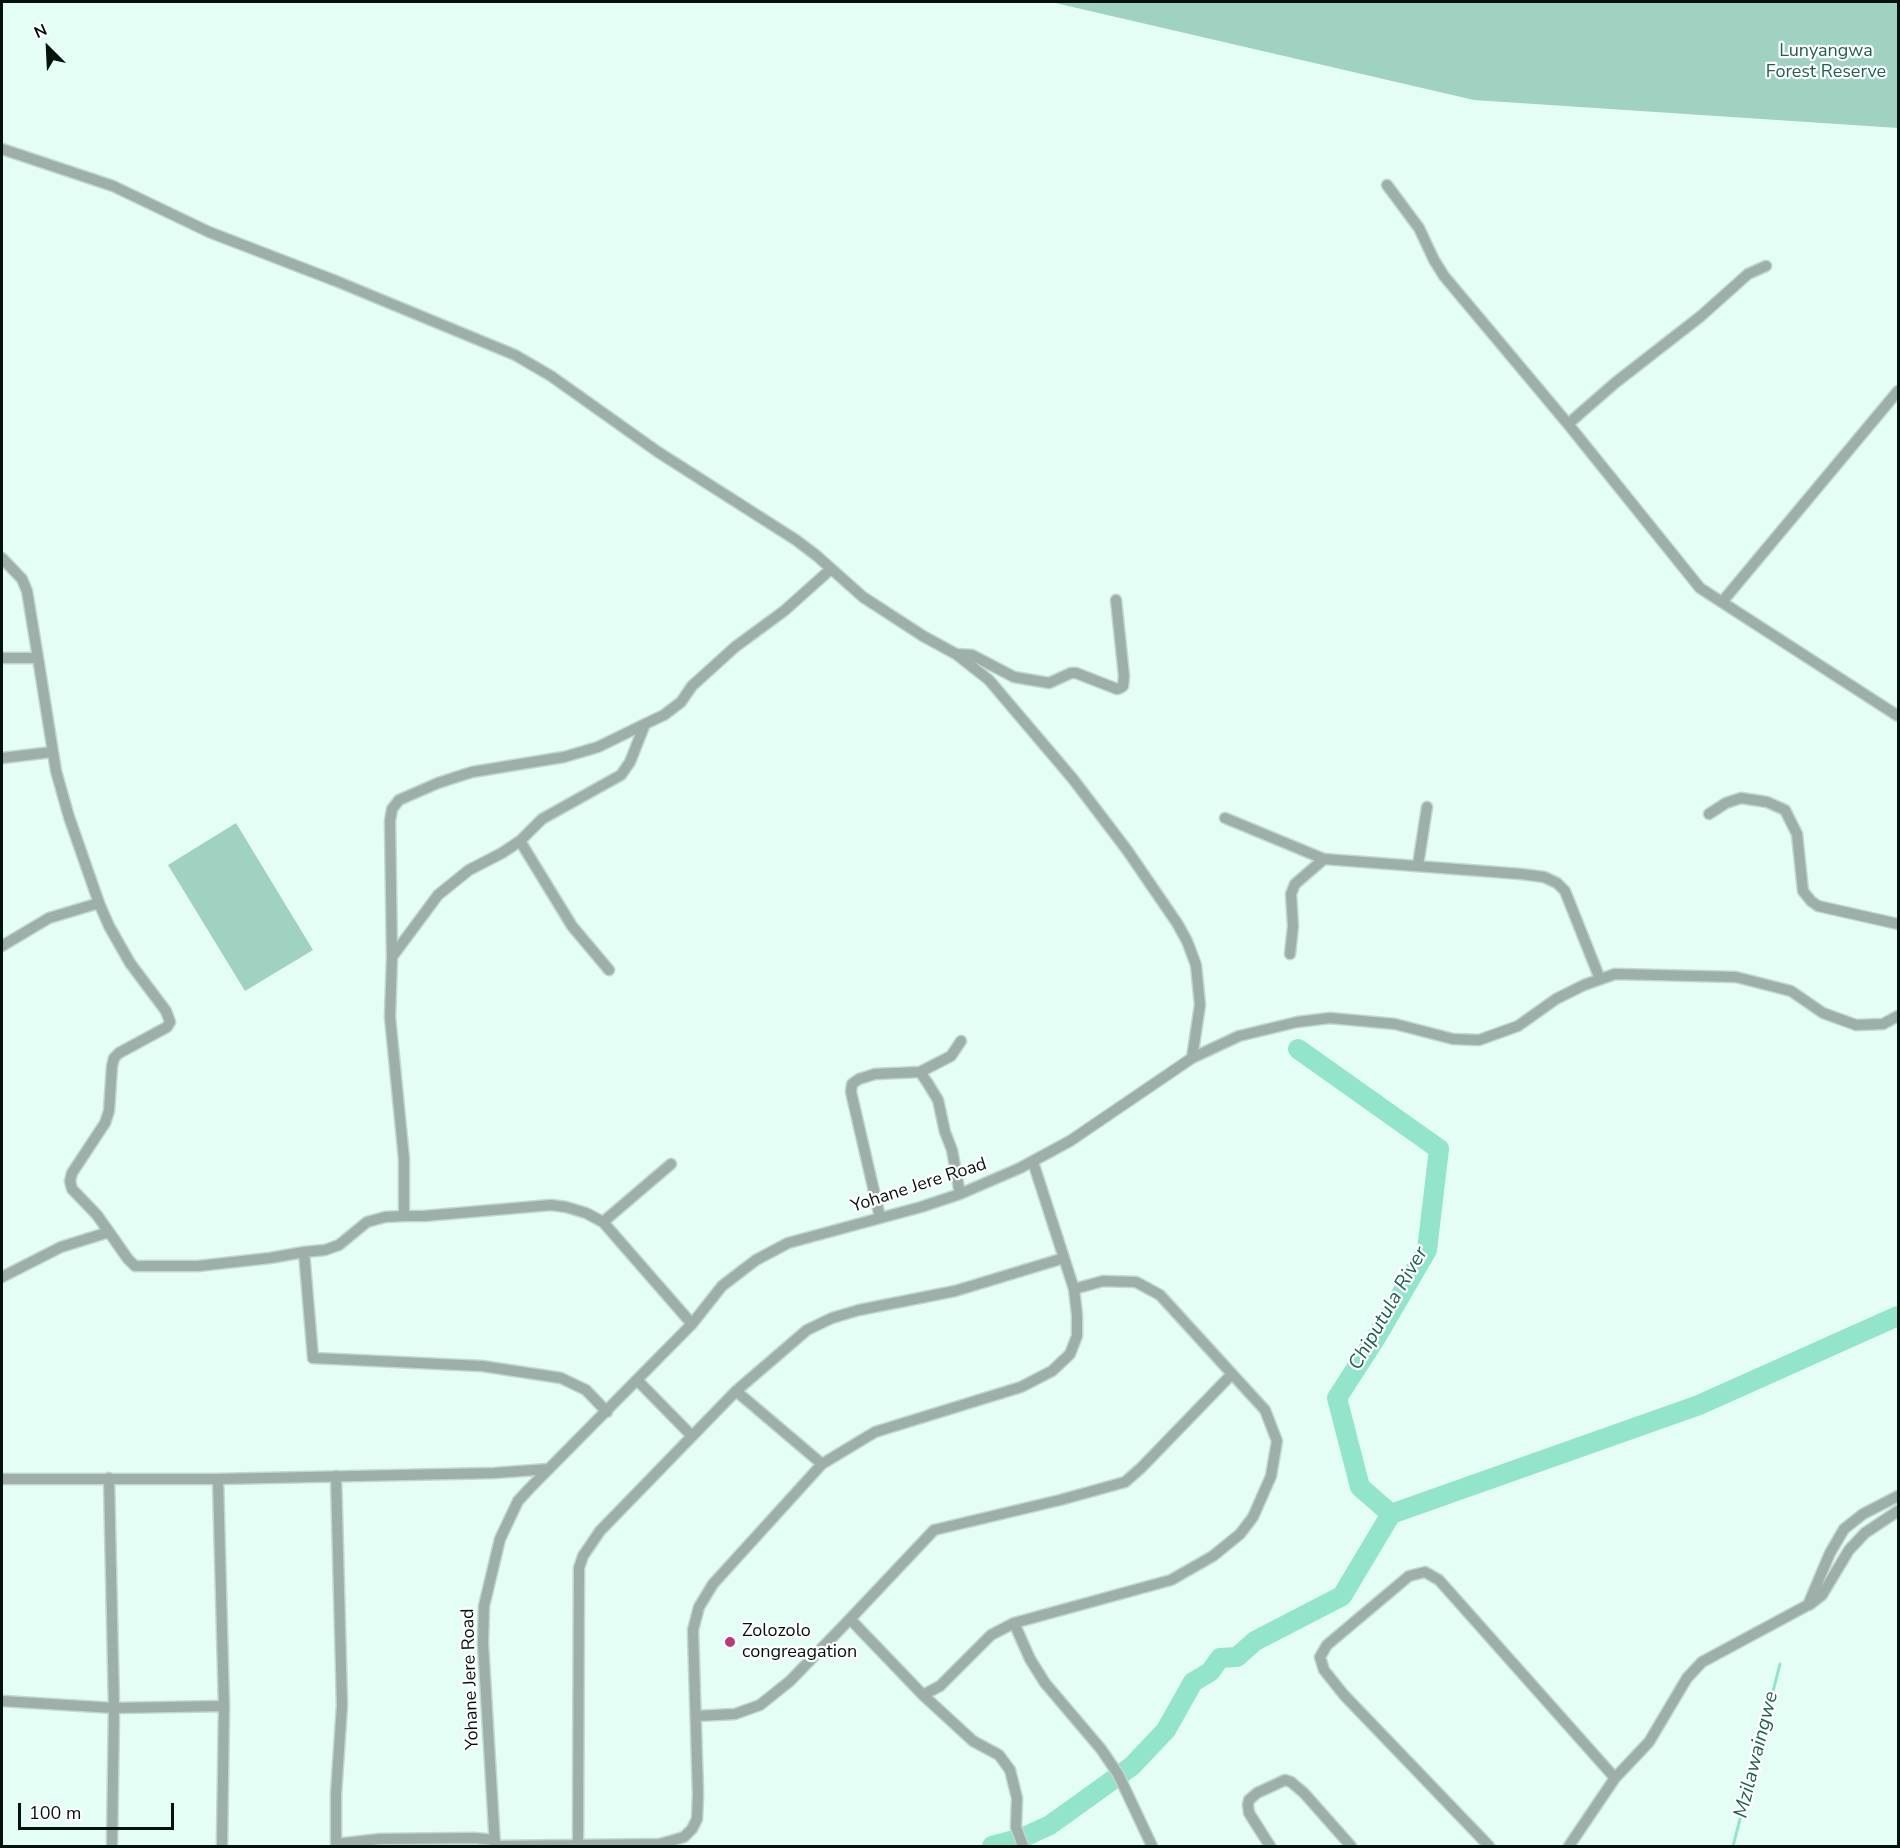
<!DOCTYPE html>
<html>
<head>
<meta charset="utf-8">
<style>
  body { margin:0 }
  #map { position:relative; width:1900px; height:1848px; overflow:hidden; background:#e5fef5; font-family:"Nunito Sans",sans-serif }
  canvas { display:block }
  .frame { position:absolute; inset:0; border:3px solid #04120d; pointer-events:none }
  .north { position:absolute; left:18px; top:18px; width:60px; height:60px; -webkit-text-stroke:4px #fff; paint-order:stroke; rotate:336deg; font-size:16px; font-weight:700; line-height:24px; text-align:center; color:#04120d }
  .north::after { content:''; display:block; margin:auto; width:21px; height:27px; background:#04120d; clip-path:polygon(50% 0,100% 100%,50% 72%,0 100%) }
  .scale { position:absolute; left:18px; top:1803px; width:156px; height:27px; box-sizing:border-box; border:3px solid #04120d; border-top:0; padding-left:8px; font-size:18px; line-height:21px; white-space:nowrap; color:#04120d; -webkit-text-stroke:4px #fff; paint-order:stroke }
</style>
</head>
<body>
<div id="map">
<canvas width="1900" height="1848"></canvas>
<div class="frame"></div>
<div class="north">N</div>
<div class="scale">100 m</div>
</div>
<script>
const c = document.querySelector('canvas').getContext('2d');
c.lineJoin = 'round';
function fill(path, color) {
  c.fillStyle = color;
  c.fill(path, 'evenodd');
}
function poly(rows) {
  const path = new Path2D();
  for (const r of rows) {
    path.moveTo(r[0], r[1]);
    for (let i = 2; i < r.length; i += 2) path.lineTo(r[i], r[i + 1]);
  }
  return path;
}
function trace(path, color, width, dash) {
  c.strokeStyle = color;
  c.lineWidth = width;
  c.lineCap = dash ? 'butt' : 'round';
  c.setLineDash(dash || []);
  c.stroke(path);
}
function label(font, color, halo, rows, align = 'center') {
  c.font = font + ' "Nunito Sans",sans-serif';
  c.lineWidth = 4.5;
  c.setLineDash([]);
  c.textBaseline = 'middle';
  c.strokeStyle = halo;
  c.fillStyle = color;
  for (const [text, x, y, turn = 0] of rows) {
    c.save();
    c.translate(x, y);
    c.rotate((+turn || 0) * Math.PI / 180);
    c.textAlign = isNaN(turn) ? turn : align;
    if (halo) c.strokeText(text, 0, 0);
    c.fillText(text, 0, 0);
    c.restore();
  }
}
const green = poly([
  [1051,2,1898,2,1898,128,1474,100],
  [236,823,313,950,245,991,168,865]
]);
const stream = poly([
  [1733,1846,1780,1664]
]);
const river = poly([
  [1298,1049,1439,1149,1427,1250,1377,1336,1337,1398,1360,1487,1391,1514],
  [992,1846,1022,1838,1050,1825,1132,1766,1166,1730,1193,1682,1210,1672,1220,1658,1237,1657,1255,1641,1342,1596,1391,1514,1699,1405,1898,1316]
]);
const street = poly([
  [2,149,113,186,209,232,336,281,515,355,551,376,658,452,796,540,817,556,863,597,923,636,956,654,989,680,1073,779,1127,850,1177,923,1187,941,1196,965,1200,1005,1192,1058],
  [1387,185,1419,228,1434,260,1444,276,1568,424,1700,588,1898,716],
  [1568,424,1615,383,1701,316,1748,274,1766,266],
  [2,558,22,579,27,591,38,658],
  [1722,602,1898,391],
  [956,654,972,655,1014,677,1049,683,1071,673,1076,673,1117,689,1120,688,1123,686,1124,676,1116,600],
  [2,658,38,658,56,771,69,817,99,903,109,926,130,963,166,1011,170,1022,167,1027,119,1053,114,1058,112,1066,109,1111,105,1123,72,1173,70,1181,72,1189,97,1215,128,1259,135,1266,198,1266,270,1258,304,1252],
  [2,758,52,752],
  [1709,814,1726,803,1741,798,1767,802,1785,810,1797,834,1803,891,1811,901,1818,906,1898,924],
  [1225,818,1324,859,1521,874,1544,877,1557,883,1565,891,1600,979],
  [520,841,572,926,609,970],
  [1418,865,1427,807],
  [2,946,49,918,99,903],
  [1290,954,1293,926,1291,894,1295,884,1324,859],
  [392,957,390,821,392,809,399,800,438,783,472,772,564,757,598,747,645,724],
  [920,1072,951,1056,961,1041],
  [404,1216,385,1217,367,1222,339,1245,325,1250,304,1252,313,1358,482,1366,561,1378,586,1390,607,1412],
  [880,1217,851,1092,852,1084,859,1079,875,1074,920,1072,927,1082,938,1100,945,1132,952,1150,960,1194],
  [603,1222,671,1164],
  [2,1277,61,1247,109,1232],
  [692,1324,603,1222,586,1213,566,1207,551,1205,424,1216,404,1216,404,1159,390,1017,392,957,438,895,469,870,502,853,520,841,542,819,621,775,630,762,645,724,664,715,681,702,692,686,735,647,784,611,831,569],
  [638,1381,692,1436],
  [736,1391,822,1464],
  [109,1478,114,1708,112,1846],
  [2,1479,218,1479,494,1473,549,1469],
  [1809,1605,1822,1595,1849,1550,1865,1533,1898,1511],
  [850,1619,934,1530,1060,1500,1125,1482,1141,1468,1231,1375],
  [1014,1623,1030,1659,1045,1683,1101,1749,1118,1774,1152,1846],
  [923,1695,973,1741,999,1755,1010,1770,1017,1798,1016,1827,1023,1846],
  [2,1701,114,1708,224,1706,218,1479],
  [696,1716,735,1714,760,1705,790,1681,850,1619,923,1695,940,1686,991,1635,1014,1623,1171,1580,1213,1556,1240,1534,1253,1517,1271,1476,1277,1441,1265,1410,1160,1295,1136,1282,1103,1281,1074,1289],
  [336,1844,380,1839,474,1838,495,1840],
  [222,1846,224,1706],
  [336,1846,336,1794,342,1705,336,1476],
  [495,1846,483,1644,484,1606,500,1539,518,1501,529,1489,692,1324,722,1286,756,1260,788,1243,921,1207,960,1194,1020,1168,1070,1141,1192,1058,1239,1036,1297,1022,1330,1018,1395,1024,1453,1039,1479,1040,1518,1026,1556,999,1584,985,1615,974,1736,977,1791,991,1823,1013,1856,1025,1883,1024,1898,1016],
  [495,1846,660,1844,684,1837,692,1829,697,1819,698,1794,693,1630,699,1607,713,1584,822,1464,875,1432,1021,1387,1052,1371,1070,1354,1077,1336,1077,1315,1074,1289,1033,1162],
  [578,1846,579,1568,583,1556,600,1531,736,1391,807,1330,832,1318,859,1310,955,1291,1064,1258],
  [1270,1846,1249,1813,1248,1805,1249,1800,1257,1793,1285,1780,1291,1782,1304,1793,1351,1846],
  [1489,1846,1344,1695,1324,1670,1320,1657,1327,1645,1409,1576,1425,1572,1439,1580,1615,1778],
  [1569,1846,1615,1778,1649,1742,1687,1678,1702,1662,1808,1605,1830,1553,1844,1529,1863,1514,1898,1496]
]);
const markers = [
  [730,1642,6,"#bc387d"]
];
const parkNames = [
  ["Lunyangwa",1826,52],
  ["Forest Reserve",1826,73]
];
const streetNames = [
  ["Yohane Jere Road",919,1186,-18],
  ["Yohane Jere Road",471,1679,-92]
];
const poiNames = [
  ["Zolozolo",742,1632],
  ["congreagation",742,1653]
];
const waterNames = [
  ["Chiputula River",1389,1309,-60],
  ["Mzilawaingwe",1757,1755,-76]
];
fill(green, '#9fd2c1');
trace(stream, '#92e4ca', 3);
trace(river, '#92e4ca', 20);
trace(street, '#c1d8d0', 13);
trace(street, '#9eafa9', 10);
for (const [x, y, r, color] of markers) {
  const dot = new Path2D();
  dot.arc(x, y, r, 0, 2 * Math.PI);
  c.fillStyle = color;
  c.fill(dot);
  trace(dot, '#fff', 2);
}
label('18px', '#20604f', '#fff', parkNames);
label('18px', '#04120d', '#fff', streetNames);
label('18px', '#04120d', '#fff', poiNames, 'left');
label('italic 20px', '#226251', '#fff', waterNames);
</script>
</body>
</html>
